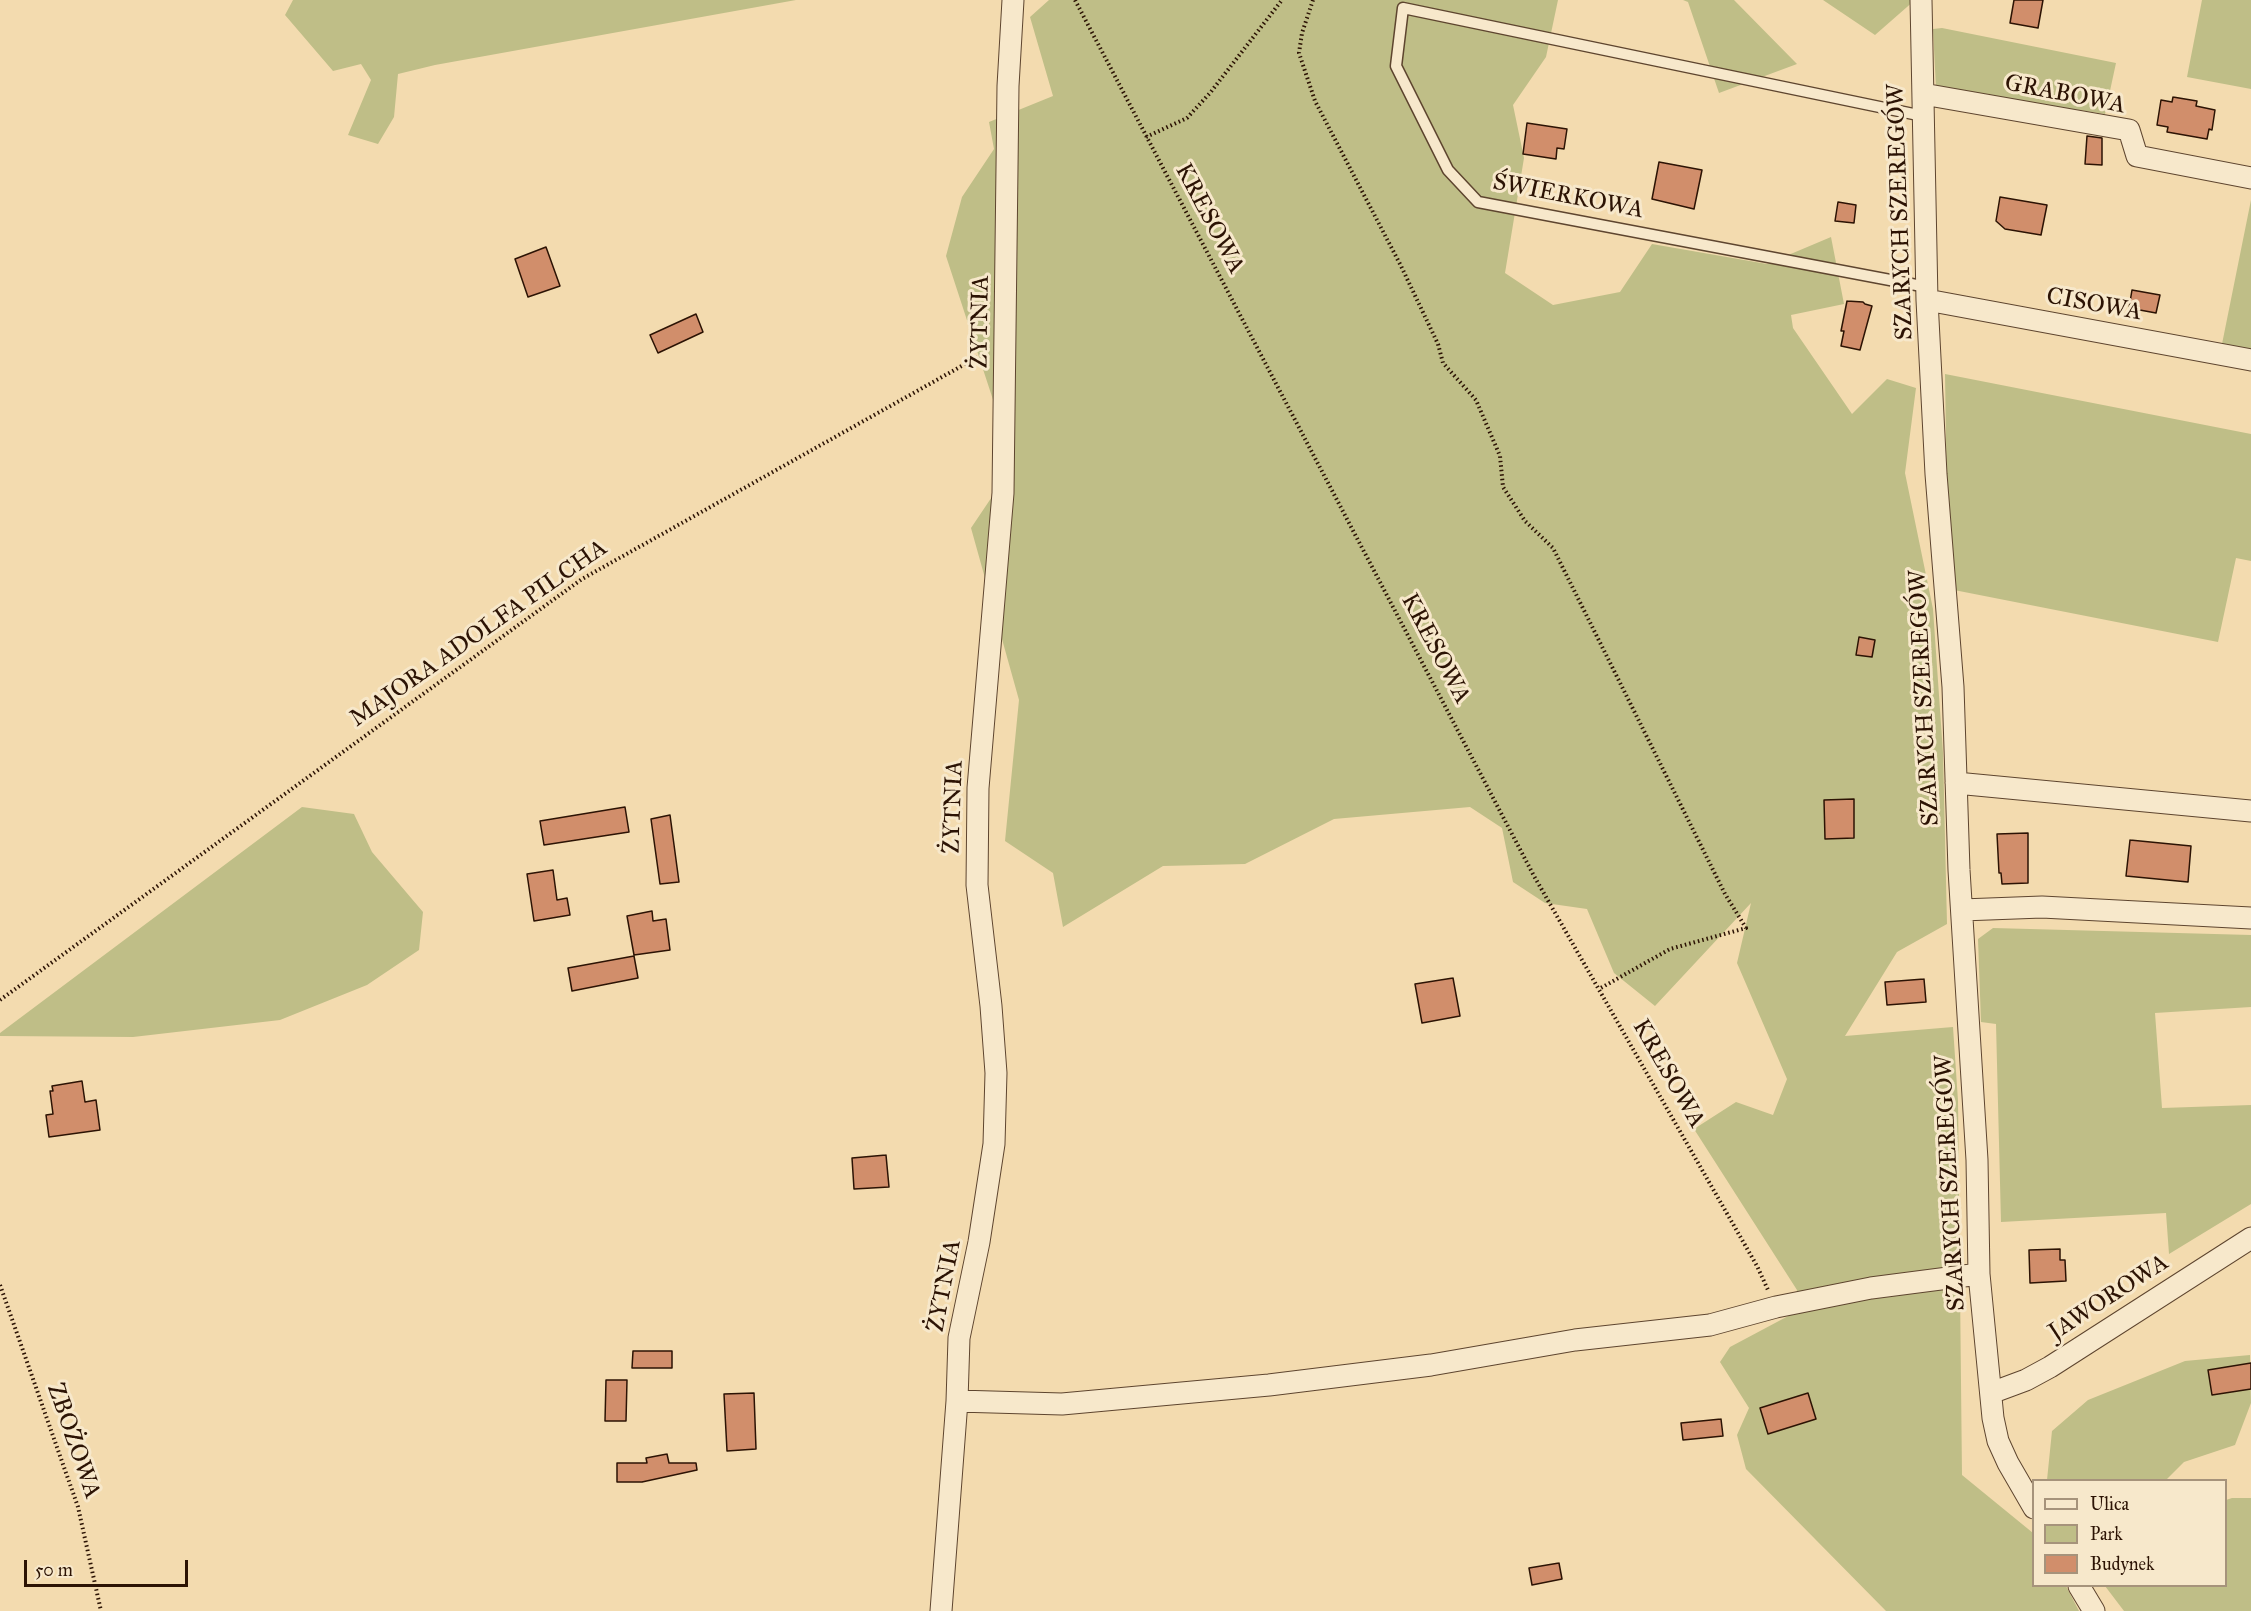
<!DOCTYPE html>
<html>
<head>
<meta charset="utf-8">
<style>
  body { margin:0 }
  #map { position:relative; width:2251px; height:1611px; overflow:hidden; background:#f3dbaf; font-family:"IM FELL Great Primer",serif }
  canvas { display:block }
  .legend { position:absolute; left:2032px; top:1479px; width:195px; height:108px; box-sizing:border-box; background:#f7e8cb; border:2px solid #a6937b; margin:0; padding:8px 10px; list-style:none; font-size:18px; color:#2c1304 }
  .legend li { display:flex; align-items:center; gap:12px; height:30px }
  .legend b { width:30px; border:2px solid #a6937b }
  .scale { position:absolute; left:24px; top:1560px; width:164px; height:27px; box-sizing:border-box; border:3px solid #2c1304; border-top:0; padding-left:8px; font-size:18px; line-height:21px; white-space:nowrap; color:#2c1304; -webkit-text-stroke:4px #f7e8cb; paint-order:stroke }
</style>
</head>
<body>
<div id="map">
<canvas width="2251" height="1611"></canvas>
<ul class="legend">
<li><b style="height:8px;background:#f7e8cb"></b>Ulica</li>
<li><b style="height:16px;background:#bfbe87"></b>Park</li>
<li><b style="height:16px;background:#d18e6b"></b>Budynek</li>
</ul>
<div class="scale">50 m</div>
</div>
<script>
const c = document.querySelector('canvas').getContext('2d');
c.lineJoin = 'round';
function fill(path, color) {
  c.fillStyle = color;
  c.fill(path, 'evenodd');
}
function poly(rows) {
  const path = new Path2D();
  for (const r of rows) {
    path.moveTo(r[0], r[1]);
    for (let i = 2; i < r.length; i += 2) path.lineTo(r[i], r[i + 1]);
  }
  return path;
}
function trace(path, color, width, dash) {
  c.strokeStyle = color;
  c.lineWidth = width;
  c.lineCap = dash ? 'butt' : 'round';
  c.setLineDash(dash || []);
  c.stroke(path);
}
function label(font, color, halo, rows, align = 'center') {
  c.font = font + ' "IM FELL Great Primer",serif';
  c.lineWidth = 6;
  c.setLineDash([]);
  c.textBaseline = 'middle';
  c.strokeStyle = halo;
  c.fillStyle = color;
  for (const [text, x, y, turn = 0] of rows) {
    c.save();
    c.translate(x, y);
    c.rotate((+turn || 0) * Math.PI / 180);
    c.textAlign = isNaN(turn) ? turn : align;
    if (halo) c.strokeText(text, 0, 0);
    c.fillText(text, 0, 0);
    c.restore();
  }
}
const green = poly([
  [293,0,796,0,435,65,398,74,394,117,378,144,348,135,371,80,361,64,333,71,285,15],
  [1049,0,1558,0,1546,57,1513,105,1524,158,1505,273,1553,305,1620,292,1652,244,1767,264,1831,237,1844,304,1791,315,1793,328,1852,414,1887,379,1916,388,1905,473,1933,609,1943,753,1947,924,1897,952,1845,1036,1953,1027,1958,1101,1962,1475,2033,1533,2034,1586,2066,1586,2079,1611,1886,1611,1746,1469,1737,1435,1749,1408,1720,1362,1730,1347,1792,1314,1797,1290,1694,1129,1736,1102,1773,1115,1787,1079,1737,963,1751,903,1655,1006,1614,973,1587,909,1545,903,1513,882,1502,828,1470,807,1334,819,1245,864,1163,866,1063,927,1053,873,1005,841,1019,700,971,528,1014,464,946,256,962,197,994,149,989,122,1053,96,1030,17],
  [1683,0,1734,0,1797,64,1719,93,1688,2],
  [1823,0,1915,0,1875,35],
  [2202,0,2251,0,2251,89,2187,77],
  [1942,28,2116,63,2105,114,1936,88,1933,29],
  [2251,200,2251,350,2222,344],
  [1945,374,2251,434,2251,561,2236,558,2218,642,1954,590,1947,506],
  [302,807,354,814,372,852,423,912,419,950,367,985,280,1020,133,1037,0,1036,0,1033],
  [1993,928,2251,935,2251,1007,2155,1013,2162,1108,2251,1105,2251,1204,2169,1254,2166,1213,2001,1222,1996,1024,1981,1022,1978,939],
  [2250,1355,2251,1403,2235,1445,2184,1462,2166,1480,2047,1480,2052,1431,2088,1400,2185,1361],
  [2232,1498,2251,1498,2251,1611,2124,1611,2105,1586,2226,1586,2226,1500]
]);
const building = poly([
  [2014,0,2043,0,2038,28,2010,23,2014,0],
  [2173,97,2197,101,2196,106,2215,110,2212,130,2209,129,2207,139,2167,132,2168,127,2157,125,2161,100,2172,102,2173,97],
  [1527,123,1567,129,1564,149,1557,148,1556,159,1523,154,1527,123],
  [2087,136,2102,138,2102,165,2085,164,2087,136],
  [1659,162,1702,170,1694,209,1652,199,1659,162],
  [2000,197,2047,205,2041,235,2005,229,1996,221,2000,197],
  [1838,202,1856,205,1854,223,1835,221,1838,202],
  [546,247,560,286,528,297,515,259,546,247],
  [2132,290,2160,295,2156,313,2129,308,2132,290],
  [1847,301,1863,302,1865,304,1872,306,1860,350,1841,346,1844,331,1841,331,1847,301],
  [696,314,703,332,658,353,650,335,696,314],
  [1859,637,1875,640,1872,657,1856,655,1859,637],
  [1854,799,1854,838,1825,839,1824,800,1854,799],
  [625,807,629,832,544,845,540,821,625,807],
  [670,815,679,882,660,884,651,819,670,815],
  [2028,833,2028,883,2002,884,2001,873,1999,873,1997,834,2028,833],
  [2130,840,2191,846,2188,882,2126,876,2130,840],
  [553,870,557,900,567,898,570,915,534,921,527,874,553,870],
  [652,911,653,921,666,919,670,950,634,955,627,916,652,911],
  [634,956,638,978,572,991,568,968,634,956],
  [1453,978,1460,1016,1422,1023,1415,984,1453,978],
  [1924,979,1926,1002,1887,1005,1885,982,1924,979],
  [82,1081,85,1102,96,1100,100,1130,49,1137,46,1115,53,1114,50,1091,53,1091,52,1086,82,1081],
  [886,1155,889,1187,854,1189,852,1158,886,1155],
  [2060,1249,2060,1260,2065,1260,2066,1281,2030,1283,2029,1250,2060,1249],
  [633,1351,672,1351,672,1368,632,1368,633,1351],
  [2251,1363,2251,1389,2212,1395,2208,1370,2251,1363],
  [606,1380,627,1380,626,1421,605,1421,606,1380],
  [754,1393,756,1449,727,1451,724,1394,754,1393],
  [1808,1393,1816,1419,1768,1434,1760,1408,1808,1393],
  [1721,1419,1723,1436,1683,1440,1681,1423,1721,1419],
  [667,1454,669,1463,696,1463,697,1470,642,1482,617,1482,617,1463,647,1463,646,1458,667,1454],
  [1559,1563,1562,1579,1532,1585,1529,1568,1559,1563]
]);
const path = poly([
  [1075,0,1534,876,1757,1266,1768,1290],
  [1313,0,1302,33,1299,53,1315,101,1401,266,1438,344,1443,363,1476,400,1500,456,1503,487,1525,521,1553,548,1725,894,1746,928,1670,949,1599,989],
  [1146,137,1187,118,1210,93,1282,0],
  [0,1000,582,579,983,354],
  [0,1285,78,1507,101,1611]
]);
const service = poly([
  [1923,116,1403,8,1396,66,1448,170,1478,202,1927,287]
]);
const minor = poly([
  [1921,0,1927,300,1936,474,1953,687,1959,870,1977,1160,1979,1274,1993,1418,1998,1441,2008,1463,2034,1508],
  [1923,94,2129,130,2137,156,2251,178],
  [1927,300,2251,360],
  [1956,783,2251,811],
  [1962,910,2042,907,2251,918],
  [1991,1393,2026,1380,2050,1367,2251,1238],
  [957,1401,1062,1404,1269,1385,1431,1365,1575,1340,1710,1325,1776,1307,1871,1288,1979,1274],
  [2079,1586,2094,1611],
  [941,1611,957,1401,959,1338,979,1242,994,1144,996,1073,991,1006,977,885,978,788,1003,493,1008,86,1013,0]
]);
const streetNames = [
  ["GRABOWA",2065,95,11],
  ["ŚWIERKOWA",1568,197,11],
  ["SZARYCH SZEREGÓW",1901,212,-92],
  ["KRESOWA",1209,219,62],
  ["CISOWA",2094,305,10],
  ["ŻYTNIA",981,322,-89],
  ["MAJORA ADOLFA PILCHA",479,634,-35],
  ["KRESOWA",1435,649,62],
  ["SZARYCH SZEREGÓW",1925,698,-93],
  ["ŻYTNIA",954,807,-88],
  ["KRESOWA",1668,1074,60],
  ["SZARYCH SZEREGÓW",1951,1183,-93],
  ["ŻYTNIA",945,1286,-79],
  ["JAWOROWA",2109,1298,-33],
  ["ZBOŻOWA",73,1441,71]
];
fill(green, '#bfbe87');
fill(building, '#d18e6b');
trace(building, '#2c1304', 1.5);
trace(service, '#5e452f', 13);
trace(minor, '#5e452f', 23);
trace(path, '#2c1304', 4, [1.5, 3]);
trace(service, '#f7e8cb', 10);
trace(minor, '#f7e8cb', 21);
label('24px', '#2c1304', '#f7e8cb', streetNames);
</script>
</body>
</html>
